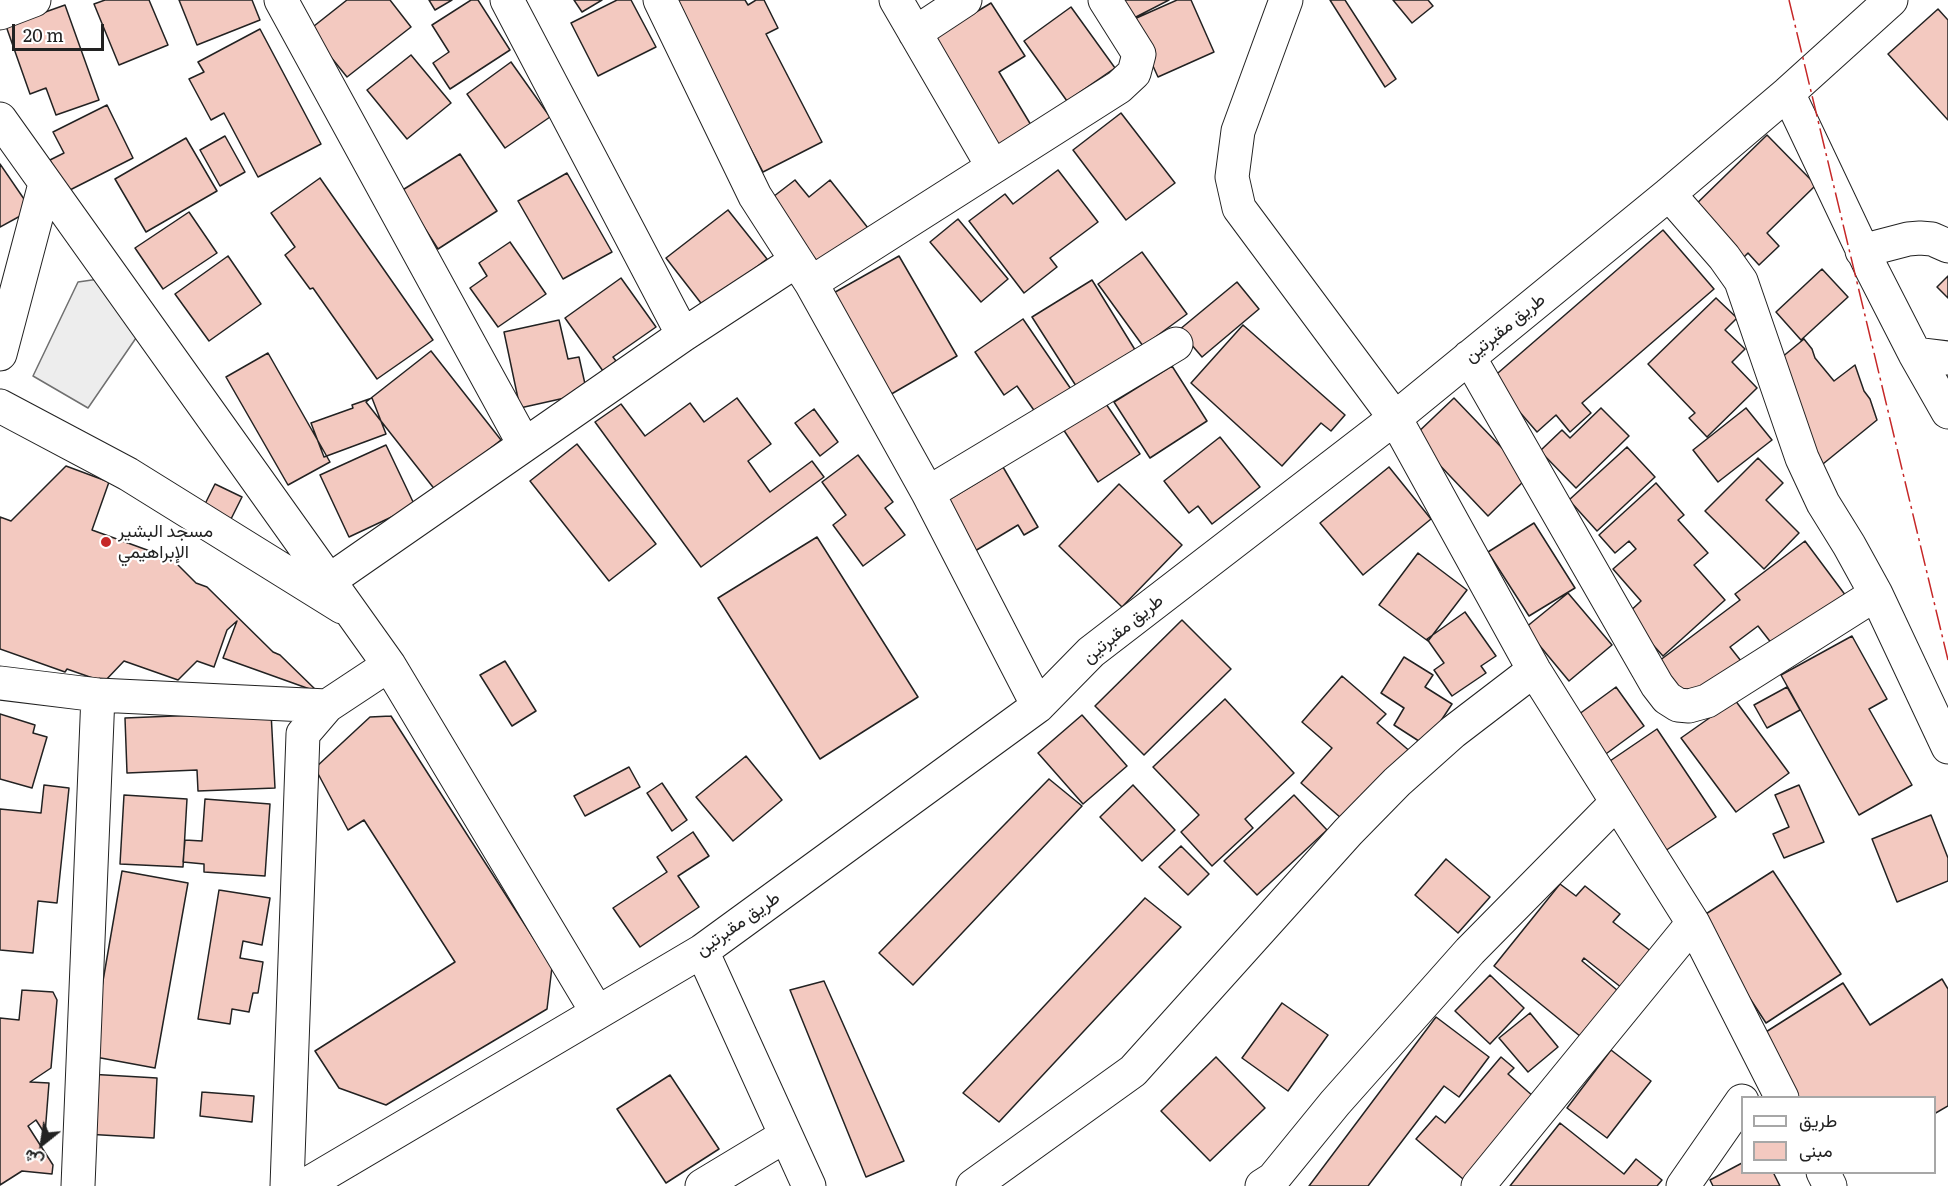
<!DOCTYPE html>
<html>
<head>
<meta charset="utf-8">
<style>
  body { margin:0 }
  #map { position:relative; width:1948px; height:1186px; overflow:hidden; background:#fff; font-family:Literata,Vazirmatn,serif }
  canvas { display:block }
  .legend { position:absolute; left:1741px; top:1096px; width:195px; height:78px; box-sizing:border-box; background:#fff; border:2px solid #a7a7a7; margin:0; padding:8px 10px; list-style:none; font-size:18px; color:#222 }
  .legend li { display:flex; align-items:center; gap:12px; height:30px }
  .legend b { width:30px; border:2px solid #a7a7a7 }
  .north { position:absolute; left:12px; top:1114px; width:60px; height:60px; -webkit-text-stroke:4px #fff; paint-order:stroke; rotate:210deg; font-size:16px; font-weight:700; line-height:24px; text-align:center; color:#222 }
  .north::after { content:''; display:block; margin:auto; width:21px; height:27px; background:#222; clip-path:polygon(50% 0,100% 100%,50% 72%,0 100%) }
  .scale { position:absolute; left:12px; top:24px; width:92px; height:27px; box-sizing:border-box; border:3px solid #222; border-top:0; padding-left:8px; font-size:18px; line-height:21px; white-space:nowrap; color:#222; -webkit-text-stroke:4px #fff; paint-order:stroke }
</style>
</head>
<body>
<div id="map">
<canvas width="1948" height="1186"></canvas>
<ul class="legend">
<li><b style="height:8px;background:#fff"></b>طريق</li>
<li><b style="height:16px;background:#f3c9c0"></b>مبنى</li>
</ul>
<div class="north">ش</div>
<div class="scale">20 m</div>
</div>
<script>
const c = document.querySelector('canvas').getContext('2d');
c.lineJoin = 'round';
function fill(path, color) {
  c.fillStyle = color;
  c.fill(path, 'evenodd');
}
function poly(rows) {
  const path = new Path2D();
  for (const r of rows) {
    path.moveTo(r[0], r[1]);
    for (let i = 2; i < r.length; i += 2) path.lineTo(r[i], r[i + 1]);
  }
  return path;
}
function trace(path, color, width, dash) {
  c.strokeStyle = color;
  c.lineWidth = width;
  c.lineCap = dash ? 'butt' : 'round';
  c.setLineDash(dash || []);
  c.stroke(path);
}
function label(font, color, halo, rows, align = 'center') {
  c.font = font + ' Literata,Vazirmatn,serif';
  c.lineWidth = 4.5;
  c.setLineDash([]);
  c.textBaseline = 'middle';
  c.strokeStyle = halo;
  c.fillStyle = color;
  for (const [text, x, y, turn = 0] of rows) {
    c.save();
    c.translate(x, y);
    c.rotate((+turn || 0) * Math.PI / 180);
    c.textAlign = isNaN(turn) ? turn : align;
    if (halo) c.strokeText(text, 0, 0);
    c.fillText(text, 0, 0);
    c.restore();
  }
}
const parking = poly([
  [106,278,147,322,88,408,33,376,78,282,106,278]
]);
const building = poly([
  [105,0,149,0,168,45,119,65,94,4,105,0],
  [179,0,252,0,260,20,197,45,179,0],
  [347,0,390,0,411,27,347,77,309,30,347,0],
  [429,0,452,0,435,10,429,0],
  [471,0,478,0,510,50,450,89,433,63,449,52,432,25,471,0],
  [574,0,602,0,582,12,574,0],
  [617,0,631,0,656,47,598,76,571,23,617,0],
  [672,0,745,0,748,5,756,0,764,0,778,28,766,34,822,142,763,172,672,0],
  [1122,0,1169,0,1132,19,1122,0],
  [1177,0,1191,0,1214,52,1158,77,1132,20,1177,0],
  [1330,0,1345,0,1396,79,1385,87,1330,0],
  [1393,0,1428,0,1433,6,1412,23,1393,0],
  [991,3,1025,56,999,72,1037,135,1000,157,928,41,991,3],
  [65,5,99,100,56,115,46,88,30,94,6,26,65,5],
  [1071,7,1115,68,1067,101,1024,41,1071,7],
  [1938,9,1948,20,1948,120,1888,54,1938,9],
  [260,29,321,144,258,177,224,113,211,120,189,79,204,72,198,62,260,29],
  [411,55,451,103,407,139,367,90,411,55],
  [511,62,550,117,505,148,467,94,511,62],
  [107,105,133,158,66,192,50,160,64,153,53,132,107,105],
  [1121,113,1175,183,1126,220,1073,150,1121,113],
  [1767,135,1816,185,1767,233,1779,246,1759,265,1748,253,1738,263,1688,212,1767,135],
  [225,136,245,172,220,186,200,150,225,136],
  [186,138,217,191,146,232,115,179,186,138],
  [460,154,497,211,438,249,401,191,460,154],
  [0,164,24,199,22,215,0,227,0,164],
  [1058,170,1098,222,1050,258,1057,267,1024,293,969,221,1005,194,1013,204,1058,170],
  [567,173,612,252,563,279,518,201,567,173],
  [320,178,433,340,377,379,313,288,310,289,285,255,295,247,271,213,320,178],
  [795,180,809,197,830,180,868,228,820,265,769,200,795,180],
  [728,210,767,259,704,307,666,258,728,210],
  [189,212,217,253,163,289,135,248,189,212],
  [958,219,1008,279,981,302,930,242,958,219],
  [1663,230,1714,289,1582,403,1591,413,1570,432,1556,415,1537,432,1491,379,1663,230],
  [510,242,546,294,498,327,470,288,487,276,479,263,510,242],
  [1142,252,1187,314,1143,346,1098,284,1142,252],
  [228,256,261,304,209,341,175,294,228,256],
  [899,256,957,356,888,396,830,295,899,256],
  [1822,269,1848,297,1801,340,1776,312,1822,269],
  [1948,276,1948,298,1937,287,1948,276],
  [621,278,656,327,613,357,616,361,603,371,565,318,621,278],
  [1092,280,1137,353,1078,389,1032,317,1092,280],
  [1237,282,1259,309,1202,357,1179,330,1237,282],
  [1716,298,1737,318,1725,330,1745,349,1732,362,1757,388,1707,437,1689,418,1695,413,1648,364,1716,298],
  [1023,319,1073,392,1038,416,1017,386,1004,395,975,352,1023,319],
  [559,320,568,359,579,357,587,393,520,408,504,332,559,320],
  [1243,325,1345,415,1331,431,1321,423,1282,466,1191,383,1243,325],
  [1804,339,1812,349,1815,358,1834,381,1855,365,1864,391,1870,399,1877,420,1818,468,1781,358,1804,339],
  [431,351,501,440,436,491,366,402,431,351],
  [268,353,330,462,288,485,226,377,268,353],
  [1172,366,1207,421,1150,458,1114,402,1172,366],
  [372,398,386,434,324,457,311,423,353,408,352,405,372,398],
  [737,398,771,444,748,461,770,492,812,461,824,477,701,567,595,422,621,404,645,436,690,403,704,422,737,398],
  [1454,398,1529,476,1488,516,1413,437,1454,398],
  [1104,401,1140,454,1098,482,1063,429,1104,401],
  [1601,408,1629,436,1576,488,1540,451,1562,430,1570,438,1601,408],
  [1746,408,1772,440,1718,482,1693,450,1746,408],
  [814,409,838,442,820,456,795,423,814,409],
  [1220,437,1260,487,1212,524,1198,506,1189,513,1164,481,1220,437],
  [577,444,656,544,609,581,530,481,577,444],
  [386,445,415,506,349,537,320,475,386,445],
  [1627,447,1655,477,1597,531,1569,500,1627,447],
  [858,455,893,502,885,508,905,535,863,566,833,525,846,515,822,482,858,455],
  [1758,458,1783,483,1766,500,1799,533,1764,569,1705,511,1758,458],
  [66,466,109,482,92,530,172,559,196,583,207,587,273,652,280,655,318,692,223,658,237,621,227,630,214,667,197,661,178,680,124,661,104,682,67,669,65,672,0,649,0,517,11,521,66,466],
  [1003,467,1038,527,1024,535,1018,525,975,551,945,502,1003,467],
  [1389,467,1431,519,1363,575,1320,523,1389,467],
  [1656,483,1684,515,1678,520,1708,553,1694,565,1725,600,1663,656,1626,615,1641,601,1613,569,1636,549,1629,541,1615,553,1599,535,1656,483],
  [215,484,242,497,218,545,191,532,215,484],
  [1119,484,1182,545,1122,607,1059,546,1119,484],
  [1534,523,1575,588,1529,616,1488,552,1534,523],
  [817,537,918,697,820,759,718,598,817,537],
  [1805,541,1846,596,1776,649,1758,626,1730,647,1741,661,1685,703,1655,664,1740,600,1735,594,1805,541],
  [1418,553,1467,590,1428,641,1379,605,1418,553],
  [1568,593,1612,645,1569,681,1525,628,1568,593],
  [1465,612,1496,656,1481,666,1486,673,1452,696,1434,670,1444,663,1427,639,1465,612],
  [1182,620,1231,669,1144,755,1095,706,1182,620],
  [1852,636,1887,699,1869,709,1912,785,1859,815,1781,675,1852,636],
  [1404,657,1433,675,1425,687,1452,704,1425,745,1394,725,1404,708,1381,693,1404,657],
  [505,661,536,711,512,726,480,675,505,661],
  [1342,676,1386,714,1377,723,1412,753,1349,825,1301,783,1332,748,1302,722,1342,676],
  [1616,687,1644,726,1599,759,1571,720,1616,687],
  [1787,687,1800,710,1767,728,1754,705,1787,687],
  [1225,699,1294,773,1245,819,1253,828,1212,866,1181,832,1199,815,1153,767,1225,699],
  [1735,700,1789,773,1736,812,1681,738,1735,700],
  [271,712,275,788,198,791,197,770,127,773,125,718,271,712],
  [0,714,35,725,33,733,47,737,32,788,0,779,0,714],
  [1082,715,1127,766,1083,804,1038,753,1082,715],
  [391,716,552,967,547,1009,386,1105,339,1088,315,1051,455,962,364,820,348,830,315,768,370,717,391,716],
  [1657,729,1716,817,1665,851,1607,763,1657,729],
  [746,756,782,800,733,841,696,797,746,756],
  [629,767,640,787,585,816,574,796,629,767],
  [1049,779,1082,806,913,985,879,953,1049,779],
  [662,783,687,820,672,831,647,793,662,783],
  [44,785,69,788,57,903,38,901,33,953,0,950,0,809,41,813,44,785],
  [1133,785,1175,830,1142,861,1100,817,1133,785],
  [1799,785,1824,842,1784,858,1773,834,1789,827,1775,795,1799,785],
  [124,795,187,799,183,867,120,864,124,795],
  [1294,795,1327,830,1257,895,1224,861,1294,795],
  [205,799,270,804,265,876,204,872,204,864,183,862,185,840,202,841,205,799],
  [1931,815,1948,858,1948,881,1897,902,1872,839,1931,815],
  [693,832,709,856,678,876,699,907,640,947,613,908,667,872,657,857,693,832],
  [1181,846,1209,874,1188,895,1159,867,1181,846],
  [1446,859,1490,897,1458,933,1415,895,1446,859],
  [122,871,188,883,155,1068,90,1056,122,871],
  [1773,871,1841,974,1766,1023,1698,919,1773,871],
  [1560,884,1576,896,1585,886,1620,914,1613,922,1652,952,1622,988,1584,958,1582,961,1623,995,1586,1041,1494,966,1560,884],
  [219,890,270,898,262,945,243,941,240,958,263,962,258,993,253,993,249,1012,232,1009,230,1024,198,1019,219,890],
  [1145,898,1181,927,999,1122,963,1093,1145,898],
  [1490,975,1524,1008,1490,1044,1455,1011,1490,975],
  [1942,979,1948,989,1948,1106,1934,1114,1934,1098,1796,1098,1758,1037,1843,983,1870,1025,1942,979],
  [824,981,904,1161,866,1177,790,990,824,981],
  [22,990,53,992,57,1000,51,1068,30,1082,49,1083,45,1134,36,1120,28,1126,53,1165,52,1174,22,1171,0,1185,0,1018,19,1020,22,990],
  [1282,1003,1328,1035,1288,1091,1242,1058,1282,1003],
  [1530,1013,1558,1047,1528,1072,1499,1038,1530,1013],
  [1436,1017,1489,1057,1459,1097,1444,1086,1368,1186,1309,1186,1436,1017],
  [1611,1050,1651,1081,1607,1138,1567,1108,1611,1050],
  [1216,1057,1265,1108,1210,1161,1161,1111,1216,1057],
  [1501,1057,1514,1068,1508,1074,1534,1097,1463,1179,1416,1139,1436,1116,1445,1123,1501,1057],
  [88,1074,157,1078,154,1138,85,1134,88,1074],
  [670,1075,719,1149,666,1183,617,1109,670,1075],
  [202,1092,254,1096,252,1122,200,1116,202,1092],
  [1560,1123,1624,1174,1636,1159,1662,1180,1657,1186,1510,1186,1560,1123],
  [1742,1163,1742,1172,1773,1172,1780,1186,1713,1186,1710,1180,1742,1163]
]);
const minor = poly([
  [281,0,524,444],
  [507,0,683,335],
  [660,0,755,196,811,283,928,493,1038,706],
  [896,0,993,167],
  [1286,0,1238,131,1232,177,1239,208,1395,418,1534,670,1693,923,1782,1098],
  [0,13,34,0],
  [915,33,965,0],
  [1788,93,1872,270,1915,354,1948,412],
  [0,119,389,665,597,1012],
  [1669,194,1724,257,1741,281,1802,458,1823,503,1849,545,1876,594,1948,747],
  [1862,251,1908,239,1920,238,1932,239,1948,246],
  [811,283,1119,87,1134,73,1139,54,1105,0],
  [0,354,45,184],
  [1915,354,1948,358],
  [1469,357,1657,685,1667,698,1678,705,1689,706,1707,701,1876,594],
  [0,406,128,474,342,607],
  [928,493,1176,344],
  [330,580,683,335,796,261],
  [0,683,98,695,327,706],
  [702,951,809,1186],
  [1823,1172,1830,1186],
  [78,1186,98,695],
  [287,1186,303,734,327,706,389,665],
  [304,1186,702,951,1038,706,1091,652,1395,418,1669,194,1788,93,1891,0],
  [702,1186,785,1136],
  [973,1186,1133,1071,1348,832,1397,782,1453,732,1534,670],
  [1262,1186,1273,1179,1335,1103,1470,951,1617,802],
  [1478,1186,1693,923],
  [1683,1186,1742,1101]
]);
const power = poly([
  [1789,0,1948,660]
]);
const markers = [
  [106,542,6,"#c62828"]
];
const streetNames = [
  ["طريق مقبرتين",1505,328,-39],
  ["طريق مقبرتين",1123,629,-39],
  ["طريق مقبرتين",738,924,-35]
];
const poiNames = [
  ["مسجد البشير",118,532],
  ["الإبراهيمي",118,553]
];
fill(parking, '#ededed');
trace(parking, '#6f6f6f', 1.5);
fill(building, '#f3c9c0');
trace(building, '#222', 1.5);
trace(minor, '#222', 35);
trace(minor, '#fff', 33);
trace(power, '#c62828', 1.5, [21, 4.5, 3, 4.5]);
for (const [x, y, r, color] of markers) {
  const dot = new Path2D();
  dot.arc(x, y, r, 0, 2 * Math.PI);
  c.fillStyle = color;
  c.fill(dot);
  trace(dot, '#fff', 2);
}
label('18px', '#222', '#fff', streetNames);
label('18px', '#222', '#fff', poiNames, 'left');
</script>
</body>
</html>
